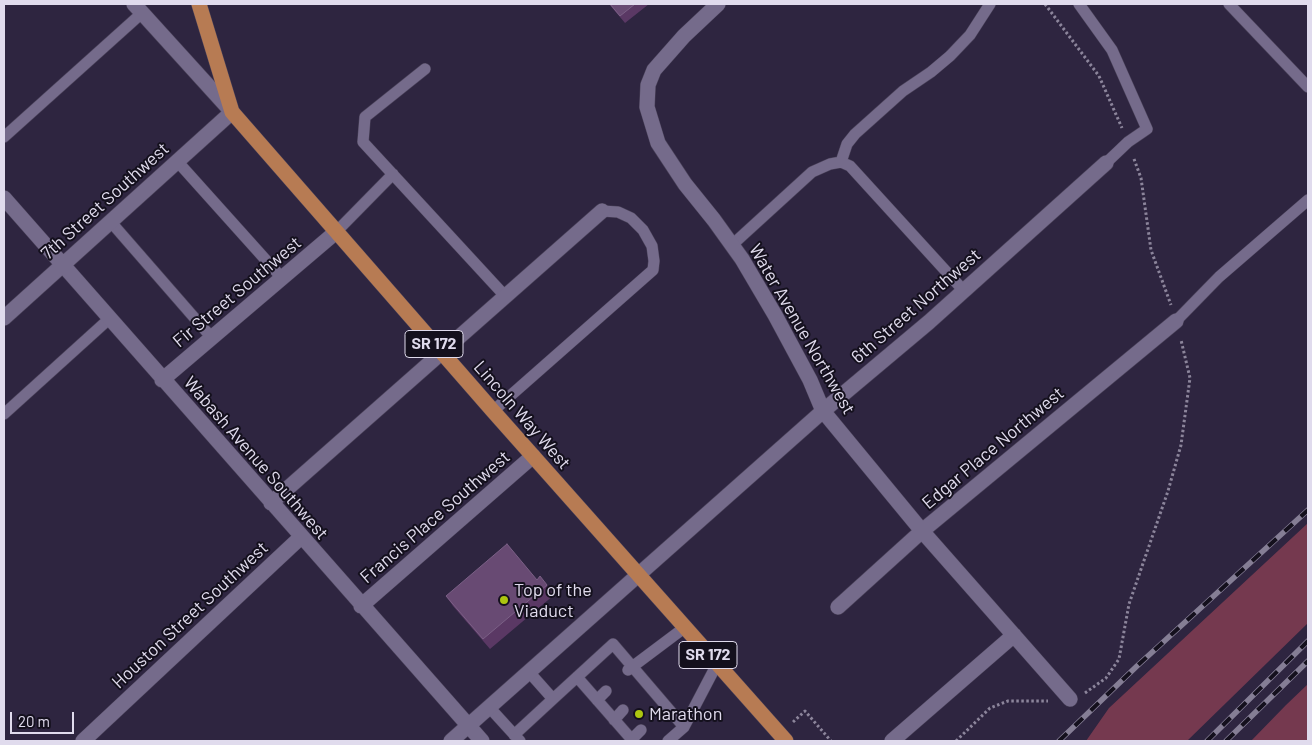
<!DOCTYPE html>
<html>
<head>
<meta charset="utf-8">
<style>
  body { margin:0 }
  #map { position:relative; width:1312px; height:745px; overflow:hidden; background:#2e2540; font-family:Barlow,sans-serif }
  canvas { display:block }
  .frame { position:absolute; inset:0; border:5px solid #e0dbed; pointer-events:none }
  .scale { position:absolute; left:10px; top:712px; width:64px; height:22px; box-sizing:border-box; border:2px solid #e0dbed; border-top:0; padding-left:6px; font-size:15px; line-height:18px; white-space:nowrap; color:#e0dbed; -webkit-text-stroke:4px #14101d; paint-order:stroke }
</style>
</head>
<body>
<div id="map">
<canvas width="1312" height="745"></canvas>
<div class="frame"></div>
<div class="scale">20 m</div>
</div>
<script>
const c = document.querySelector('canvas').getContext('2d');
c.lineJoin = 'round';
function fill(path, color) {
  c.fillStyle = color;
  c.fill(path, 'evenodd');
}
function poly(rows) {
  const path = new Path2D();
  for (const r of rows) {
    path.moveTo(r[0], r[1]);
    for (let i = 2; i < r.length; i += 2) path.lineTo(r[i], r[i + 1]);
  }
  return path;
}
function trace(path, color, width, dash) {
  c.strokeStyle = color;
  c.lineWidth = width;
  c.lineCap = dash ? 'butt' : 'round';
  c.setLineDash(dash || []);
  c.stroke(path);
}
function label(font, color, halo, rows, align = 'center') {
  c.font = font + ' Barlow,sans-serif';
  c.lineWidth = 4;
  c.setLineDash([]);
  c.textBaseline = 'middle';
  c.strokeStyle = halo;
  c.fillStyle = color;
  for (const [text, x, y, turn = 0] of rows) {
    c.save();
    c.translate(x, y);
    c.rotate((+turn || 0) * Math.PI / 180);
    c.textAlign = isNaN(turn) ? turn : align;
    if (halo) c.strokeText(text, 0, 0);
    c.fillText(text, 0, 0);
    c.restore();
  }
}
const forest = poly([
  [1308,523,1308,623,1187,741,1086,741,1109,708],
  [1308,684,1308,741,1251,741,1286,705]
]);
const path = poly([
  [1045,4,1099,76,1122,128],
  [1134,159,1141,178,1151,250,1171,305],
  [1085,693,1106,678,1119,659,1129,604,1168,491,1181,445,1190,378,1181,340],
  [793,722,805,711,831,741],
  [956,741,990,708,1008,701,1048,701]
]);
const lane = poly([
  [1079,4,1112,50,1147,129,1128,142,1106,163],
  [1229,4,1308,87],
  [425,69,365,117,363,142,505,296],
  [4,137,142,13],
  [177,161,282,278],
  [841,162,847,144,855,134,903,91,931,72,950,56,970,35,990,4],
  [110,221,212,338],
  [336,232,393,174],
  [732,245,812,172,830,164,841,162,850,166,964,291],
  [1176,321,1219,277,1308,200],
  [493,411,653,270,654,261,652,246,643,230,631,218,618,212,602,211],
  [4,414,109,319],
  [628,670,684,628],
  [529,672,553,699,613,644,684,727,668,741],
  [577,677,633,741],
  [597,700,606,691],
  [489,707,520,741],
  [614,720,623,710],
  [684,727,717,664],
  [514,735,553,699],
  [631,740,641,730]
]);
const street = poly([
  [718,4,684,36,654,70,648,85,647,107,658,143,685,184,714,220,742,259,775,315,810,380,823,411,922,531,1070,699],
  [4,198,482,741],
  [4,318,232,112],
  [162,380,336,232],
  [271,503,602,211],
  [361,606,533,456],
  [838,607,922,531,1176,321],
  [83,741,301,537],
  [451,741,823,411,929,322,1106,163],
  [892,741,1014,635]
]);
const secondary = poly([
  [134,4,232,112]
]);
const primary = poly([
  [199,4,232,112,493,411,786,741]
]);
const rail = poly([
  [1059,741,1137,666,1308,510],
  [1207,741,1308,641],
  [1226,741,1308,661]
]);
const wall = poly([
  [609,4,649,4,625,23],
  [537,580,547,585,554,595,490,649,453,606,446,596]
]);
const building = poly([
  [610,4,635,4,620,16,610,4],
  [507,544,537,580,540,576,547,585,483,639,446,596,507,544]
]);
const markers = [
  [504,600,5,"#adc610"],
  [639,714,5,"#adc610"]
];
const shields = [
  [434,344,58],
  [708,655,58]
];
const shieldNames = [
  ["SR 172",434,344],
  ["SR 172",708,655]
];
const streetNames = [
  ["7th Street Southwest",105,201,-42],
  ["Fir Street Southwest",237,292,-40],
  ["6th Street Northwest",916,306,-41],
  ["Water Avenue Northwest",802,329,60],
  ["Lincoln Way West",522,415,49],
  ["Edgar Place Northwest",993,448,-40],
  ["Wabash Avenue Southwest",256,458,49],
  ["Francis Place Southwest",435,517,-41],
  ["Houston Street Southwest",190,615,-43]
];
const poiNames = [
  ["Top of the",514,590],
  ["Viaduct",514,611],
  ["Marathon",649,714]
];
fill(forest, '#75394f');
trace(lane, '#4b435a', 12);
trace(street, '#4b435a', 16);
trace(secondary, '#4b435a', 16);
trace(primary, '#4b435a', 16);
trace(path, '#8c859b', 3, [2.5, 2.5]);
trace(lane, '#756b8b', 11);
trace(street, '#756b8b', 15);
trace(secondary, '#756b8b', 15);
trace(primary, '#b77b53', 15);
trace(rail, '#857e95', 5.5);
trace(rail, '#14101d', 4, [11]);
fill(wall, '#5a3864');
fill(building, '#684a73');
trace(building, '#7b6086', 1);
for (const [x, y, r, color] of markers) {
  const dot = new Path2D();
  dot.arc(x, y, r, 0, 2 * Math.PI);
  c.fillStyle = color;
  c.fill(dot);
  trace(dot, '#14101d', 2);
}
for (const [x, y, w] of shields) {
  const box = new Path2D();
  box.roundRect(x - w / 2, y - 13.5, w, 27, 4);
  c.fillStyle = '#14101d';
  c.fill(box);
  trace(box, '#e0dbed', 1);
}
label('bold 16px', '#e0dbed', null, shieldNames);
label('18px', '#e0dbed', '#14101d', streetNames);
label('18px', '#e0dbed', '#14101d', poiNames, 'left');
</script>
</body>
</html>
